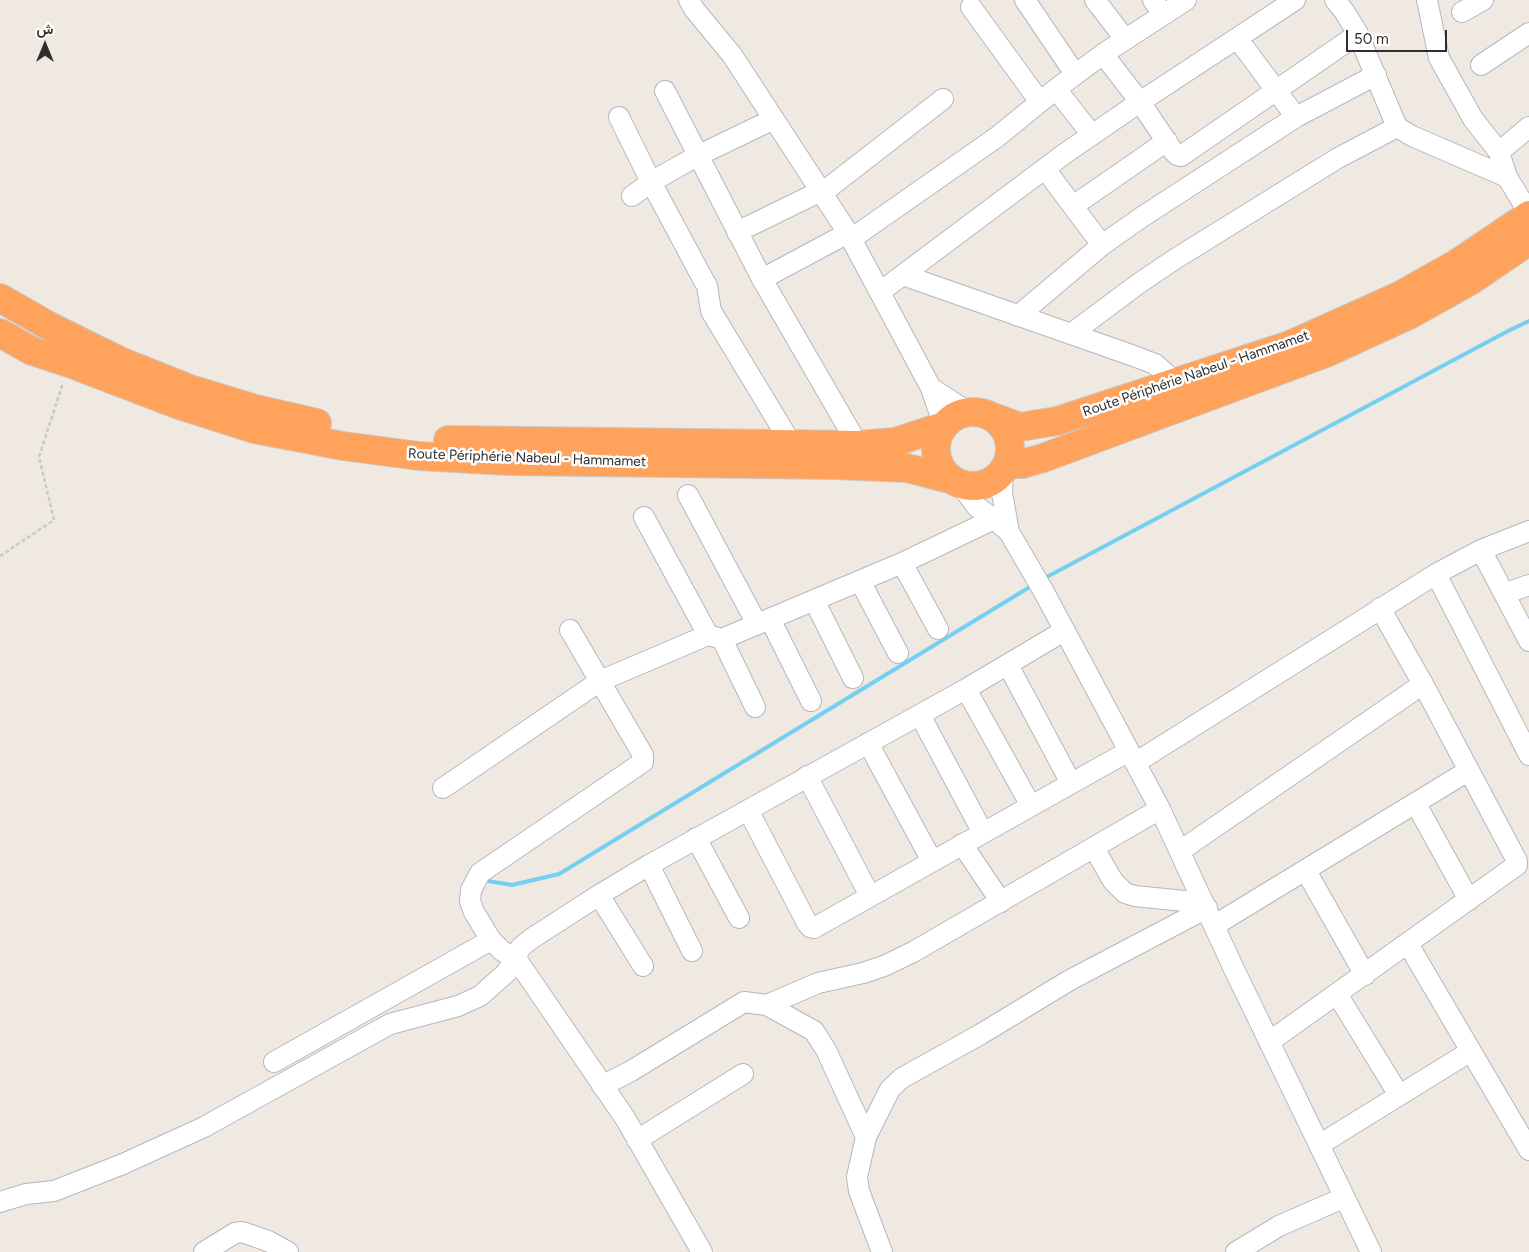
<!DOCTYPE html>
<html>
<head>
<meta charset="utf-8">
<style>
  body { margin:0 }
  #map { position:relative; width:1529px; height:1252px; overflow:hidden; background:#efe9e1; font-family:Figtree,Vazirmatn,sans-serif }
  canvas { display:block }
  .north { position:absolute; left:20px; top:20px; width:50px; height:50px; -webkit-text-stroke:4px #fff; paint-order:stroke; rotate:0deg; font-size:14px; font-weight:700; line-height:20px; text-align:center; color:#2e2e2e }
  .north::after { content:''; display:block; margin:auto; width:18px; height:22px; background:#2e2e2e; clip-path:polygon(50% 0,100% 100%,50% 72%,0 100%) }
  .scale { position:absolute; left:1346px; top:30px; width:101px; height:22px; box-sizing:border-box; border:2px solid #2e2e2e; border-top:0; padding-left:6px; font-size:15px; line-height:18px; white-space:nowrap; color:#2e2e2e; -webkit-text-stroke:4px #fff; paint-order:stroke }
</style>
</head>
<body>
<div id="map">
<canvas width="1529" height="1252"></canvas>
<div class="north">ش</div>
<div class="scale">50 m</div>
</div>
<script>
const c = document.querySelector('canvas').getContext('2d');
c.lineJoin = 'round';
function poly(rows) {
  const path = new Path2D();
  for (const r of rows) {
    if (r.length === 3) {
      path.moveTo(r[0] + r[2], r[1]);
      path.arc(r[0], r[1], r[2], 0, 2 * Math.PI);
      continue;
    }
    path.moveTo(r[0], r[1]);
    for (let i = 2; i < r.length; i += 2) path.lineTo(r[i], r[i + 1]);
  }
  return path;
}
function trace(path, color, width, dash) {
  c.strokeStyle = color;
  c.lineWidth = width;
  c.lineCap = dash ? 'butt' : 'round';
  c.setLineDash(dash || []);
  c.stroke(path);
}
function label(font, color, halo, rows, align = 'center') {
  c.font = font + ' Figtree,sans-serif';
  c.lineWidth = 5;
  c.setLineDash([]);
  c.textBaseline = 'middle';
  c.strokeStyle = halo;
  c.fillStyle = color;
  for (const [text, x, y, turn = 0] of rows) {
    c.save();
    c.translate(x, y);
    c.rotate((+turn || 0) * Math.PI / 180);
    c.textAlign = isNaN(turn) ? turn : align;
    if (halo) c.strokeText(text, 0, 0);
    c.fillText(text, 0, 0);
    c.restore();
  }
}
const stream = poly([
  [1043,579,1508,331,1529,321],
  [488,881,512,885,559,874,1033,585]
]);
const path = poly([
  [0,556,54,520,39,457,63,383]
]);
const minor = poly([
  [689,0,694,9,732,55,848,233,931,388,944,426],
  [1025,0,1075,74],
  [1095,0,1125,39],
  [1153,0,1163,15],
  [1335,0,1344,11,1358,34,1397,127,1412,136,1507,177],
  [1427,0,1439,58,1473,119,1499,152],
  [971,7,1040,102],
  [1462,12,1483,0],
  [1237,38,1296,117],
  [1103,54,1140,102,1173,151,1177,155,1181,156,1358,34],
  [1481,65,1529,33],
  [1056,89,1092,135],
  [665,91,762,279,858,445],
  [619,117,651,182,703,279,707,286,711,311,792,445],
  [1529,127,1499,152,1507,177,1529,213],
  [1045,169,1102,245],
  [822,193,943,99],
  [632,196,651,182,697,156,774,119],
  [1073,206,1167,141],
  [737,232,821,191],
  [851,239,997,137,1056,89,1103,54,1186,0],
  [903,275,1131,355,1155,364,1176,383],
  [762,279,848,233],
  [880,292,1067,152,1140,102,1295,0],
  [1018,316,1102,245,1142,217,1296,117,1376,75],
  [1071,334,1138,284,1175,259,1338,158,1397,127],
  [931,388,968,412],
  [1003,471,1002,493,1009,532],
  [959,483,977,507,994,519,1009,532,1044,592,1160,809,1233,967,1371,1252],
  [688,495,757,624],
  [644,517,708,635],
  [1481,550,1529,641],
  [902,563,938,629],
  [1436,574,1529,755],
  [860,581,898,653],
  [1504,594,1529,585],
  [814,600,853,678],
  [770,619,811,701],
  [570,630,643,755,643,762,480,873,471,890,470,901,474,912,491,940,502,951,515,957,625,1118,702,1252],
  [722,639,755,707],
  [1008,665,1071,783],
  [966,689,1031,806],
  [920,715,983,833],
  [868,743,932,861],
  [1135,763,1436,574,1481,550,1529,531],
  [807,776,870,896],
  [443,788,600,681,708,635,722,639,902,563,994,519],
  [1416,804,1469,900],
  [748,810,807,923,810,927,814,928,1129,751],
  [696,838,739,918],
  [962,844,1001,902],
  [1094,848,1113,881,1125,893,1135,896,1204,903],
  [1180,851,1423,684],
  [649,865,692,951],
  [1306,871,1365,975],
  [599,895,643,966],
  [1215,925,1468,771],
  [1408,944,1529,1150],
  [1337,994,1399,1095],
  [767,1005,814,1031,826,1050,866,1137],
  [1269,1042,1517,865,1517,861,1423,684,1380,608],
  [274,1062,491,940],
  [602,1086,631,1071,744,1002,767,1005,818,983,863,973,884,966,913,952,1160,809],
  [637,1140,743,1074],
  [1319,1145,1471,1051],
  [0,1202,26,1194,54,1191,123,1164,204,1127,390,1024,458,1006,480,996,507,972,521,947,531,939,599,895,649,865,966,689,1064,631],
  [204,1252,235,1233,242,1232,268,1241,288,1252],
  [882,1252,859,1191,857,1177,866,1137,890,1089,902,1078,981,1034,1070,980,1207,908],
  [1236,1252,1279,1226,1343,1198]
]);
const highway = poly([
  [0,298,49,326,122,362,190,389,256,409,317,423],
  [0,333,32,351,69,363,179,405,254,429,343,446,419,456,508,461,834,465,907,468,953,480],
  [973,449,37],
  [985,414,1020,427,1057,421,1290,345,1399,296,1456,264,1529,215],
  [448,440,858,445,895,442,944,426],
  [1007,464,1022,464,1043,458,1326,353,1411,314,1470,281,1529,241]
]);
const streetNames = [
  ["Route Périphérie Nabeul - Hammamet",1196,374,-19],
  ["Route Périphérie Nabeul - Hammamet",527,458,2]
];
trace(stream, '#75cff0', 4);
trace(minor, '#b4b7c1', 22);
trace(highway, '#c9c9c9', 30);
trace(path, '#c9c9c9', 2.5, [4, 2.5]);
trace(minor, '#fff', 20);
trace(highway, '#ffa35c', 28);
label('14px', '#2e2e2e', '#fff', streetNames);
</script>
</body>
</html>
